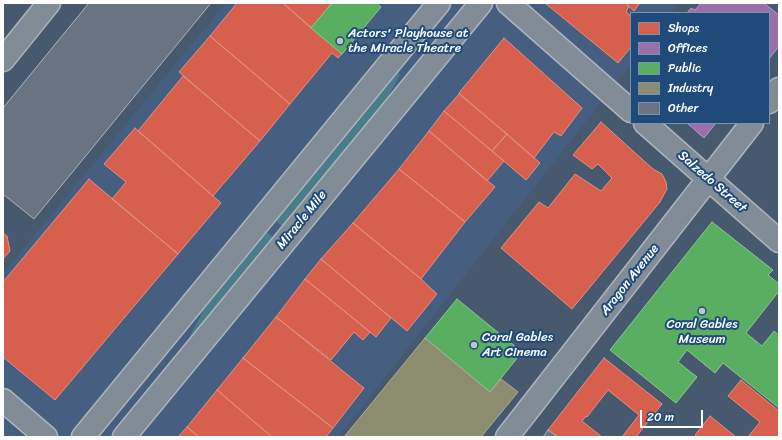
<!DOCTYPE html>
<html>
<head>
<meta charset="utf-8">
<style>
  body { margin:0 }
  #map { position:relative; width:782px; height:440px; overflow:hidden; background:#47596f; font-family:Sriracha,sans-serif }
  canvas { display:block }
  .frame { position:absolute; inset:0; border:4px solid #fff; pointer-events:none }
  .legend { position:absolute; left:630px; top:12px; width:140px; height:112px; box-sizing:border-box; background:#1f4a7a; border:1px solid #7992af; margin:0; padding:5px 7px; list-style:none; font-size:12px; color:#fff }
  .legend li { display:flex; align-items:center; gap:8px; height:20px }
  .legend b { width:20px; border:1px solid #7992af }
  .scale { position:absolute; left:640px; top:410px; width:63px; height:18px; box-sizing:border-box; border:2px solid #fff; border-top:0; padding-left:5px; font-size:12px; line-height:14px; white-space:nowrap; color:#fff; -webkit-text-stroke:3px #1f4a7a; paint-order:stroke }
</style>
</head>
<body>
<div id="map">
<canvas width="782" height="440"></canvas>
<div class="frame"></div>
<ul class="legend">
<li><b style="height:11px;background:#d6604d"></b>Shops</li>
<li><b style="height:11px;background:#9970ab"></b>Offices</li>
<li><b style="height:11px;background:#5aae61"></b>Public</li>
<li><b style="height:11px;background:#8c8c6e"></b>Industry</li>
<li><b style="height:11px;background:#697381"></b>Other</li>
</ul>
<div class="scale">20 m</div>
</div>
<script>
const c = document.querySelector('canvas').getContext('2d');
c.lineJoin = 'round';
function fill(path, color) {
  c.fillStyle = color;
  c.fill(path, 'evenodd');
}
function poly(rows) {
  const path = new Path2D();
  for (const r of rows) {
    path.moveTo(r[0], r[1]);
    for (let i = 2; i < r.length; i += 2) path.lineTo(r[i], r[i + 1]);
  }
  return path;
}
function trace(path, color, width, dash) {
  c.strokeStyle = color;
  c.lineWidth = width;
  c.lineCap = dash ? 'butt' : 'round';
  c.setLineDash(dash || []);
  c.stroke(path);
}
function label(font, color, halo, rows, align = 'center') {
  c.font = font + ' Sriracha,sans-serif';
  c.lineWidth = 4;
  c.setLineDash([]);
  c.textBaseline = 'middle';
  c.strokeStyle = halo;
  c.fillStyle = color;
  for (const [text, x, y, turn = 0] of rows) {
    c.save();
    c.translate(x, y);
    c.rotate((+turn || 0) * Math.PI / 180);
    c.textAlign = isNaN(turn) ? turn : align;
    if (halo) c.strokeText(text, 0, 0);
    c.fillText(text, 0, 0);
    c.restore();
  }
}
const built = poly([
  [226,3,679,3,671,13,631,13,631,64,338,437,3,437,3,273]
]);
const green = poly([
  [398,73,400,75,387,99,283,227,276,221],
  [267,232,274,238,191,338,190,336,204,309]
]);
const shops = poly([
  [237,3,283,3,342,54,338,58,332,53,290,104,210,36,237,3],
  [283,3,332,3,311,28,283,3],
  [545,3,625,3,629,6,626,12,631,16,631,47,618,63,545,3],
  [625,3,640,3,634,11,625,3],
  [210,36,290,104,260,141,179,72,210,36],
  [504,38,582,108,561,136,554,132,534,158,459,93,504,38],
  [183,76,260,141,213,196,138,131,183,76],
  [459,94,507,134,492,151,444,111,459,94],
  [444,111,504,161,487,181,429,131,444,111],
  [601,122,653,169,662,174,666,182,667,189,660,202,572,309,501,248,539,202,548,208,575,174,601,191,612,178,598,164,592,169,573,155,601,122],
  [135,128,221,203,178,254,112,199,126,182,104,164,135,128],
  [429,131,495,187,465,222,399,169,429,131],
  [507,134,540,163,526,180,492,151,507,134],
  [399,169,465,222,421,279,353,223,399,169],
  [89,179,178,254,55,400,3,357,3,282,89,179],
  [353,223,421,279,437,294,407,331,321,259,353,223],
  [3,233,7,236,10,251,3,259,3,233],
  [321,259,391,318,376,337,305,279,321,259],
  [305,279,370,332,363,340,354,332,331,360,276,317,305,279],
  [276,317,364,388,333,428,243,358,276,317],
  [243,358,333,428,326,437,272,437,217,390,243,358],
  [604,358,662,404,636,437,622,437,639,415,608,390,587,417,586,416,582,421,602,437,558,437,548,430,604,358],
  [741,380,779,411,779,437,748,437,760,422,728,396,741,380],
  [217,390,272,437,199,437,187,427,217,390],
  [710,416,736,437,698,437,695,435,710,416],
  [187,427,199,437,178,437,187,427]
]);
const offices = poly([
  [701,3,764,3,779,15,779,46,769,59,769,13,687,13,691,8,695,10,701,3],
  [687,123,716,123,704,138,687,123]
]);
const public = poly([
  [332,3,376,3,381,7,342,54,311,28,332,3],
  [712,222,773,270,768,275,779,284,779,291,746,333,762,346,774,331,779,335,779,408,723,363,715,373,687,350,678,362,697,377,676,403,610,350,712,222],
  [457,299,522,352,490,392,425,338,457,299]
]);
const industry = poly([
  [425,338,490,392,501,379,518,392,481,437,344,437,425,338]
]);
const building = poly([
  [89,3,211,3,34,219,3,194,3,108,89,3],
  [548,430,558,437,543,437,548,430]
]);
const minor = poly([
  [508,3,631,111],
  [769,102,779,89],
  [645,123,779,241],
  [507,437,752,123]
]);
const tertiary = poly([
  [3,60,49,3],
  [3,400,46,437]
]);
const secondary = poly([
  [83,437,439,3],
  [124,437,481,3]
]);
const markers = [
  [340,41,4,"#bfc5cd"],
  [702,311,4,"#bfc5cd"],
  [474,345,4,"#bfc5cd"]
];
const poiNames = [
  ["Actors' Playhouse at",348,34],
  ["the Miracle Theatre",348,49],
  ["Coral Gables",702,325,"center"],
  ["Museum",702,340,"center"],
  ["Coral Gables",482,338],
  ["Art Cinema",482,353]
];
const streetNames = [
  ["Salzedo Street",712,182,41],
  ["Miracle Mile",302,220,-51],
  ["Aragon Avenue",630,280,-52]
];
fill(built, '#465f81');
fill(green, '#4b7c8a');
fill(shops, '#d6604d');
trace(shops, '#e29082', 1);
fill(offices, '#9970ab');
trace(offices, '#b89bc4', 1);
fill(public, '#5aae61');
trace(public, '#8cc690', 1);
fill(industry, '#8c8c6e');
trace(industry, '#aeae9a', 1);
fill(building, '#697381');
trace(building, '#acb4be', 1);
trace(minor, '#acb4be', 25);
trace(tertiary, '#acb4be', 25);
trace(secondary, '#acb4be', 25);
trace(minor, '#828c97', 22);
trace(tertiary, '#828c97', 22);
trace(secondary, '#828c97', 22);
for (const [x, y, r, color] of markers) {
  const dot = new Path2D();
  dot.arc(x, y, r, 0, 2 * Math.PI);
  c.fillStyle = color;
  c.fill(dot);
  trace(dot, '#1f4a7a', 1.5);
}
label('13px', '#fff', '#1f4a7a', poiNames, 'left');
label('13px', '#fff', '#1f4a7a', streetNames);
</script>
</body>
</html>
